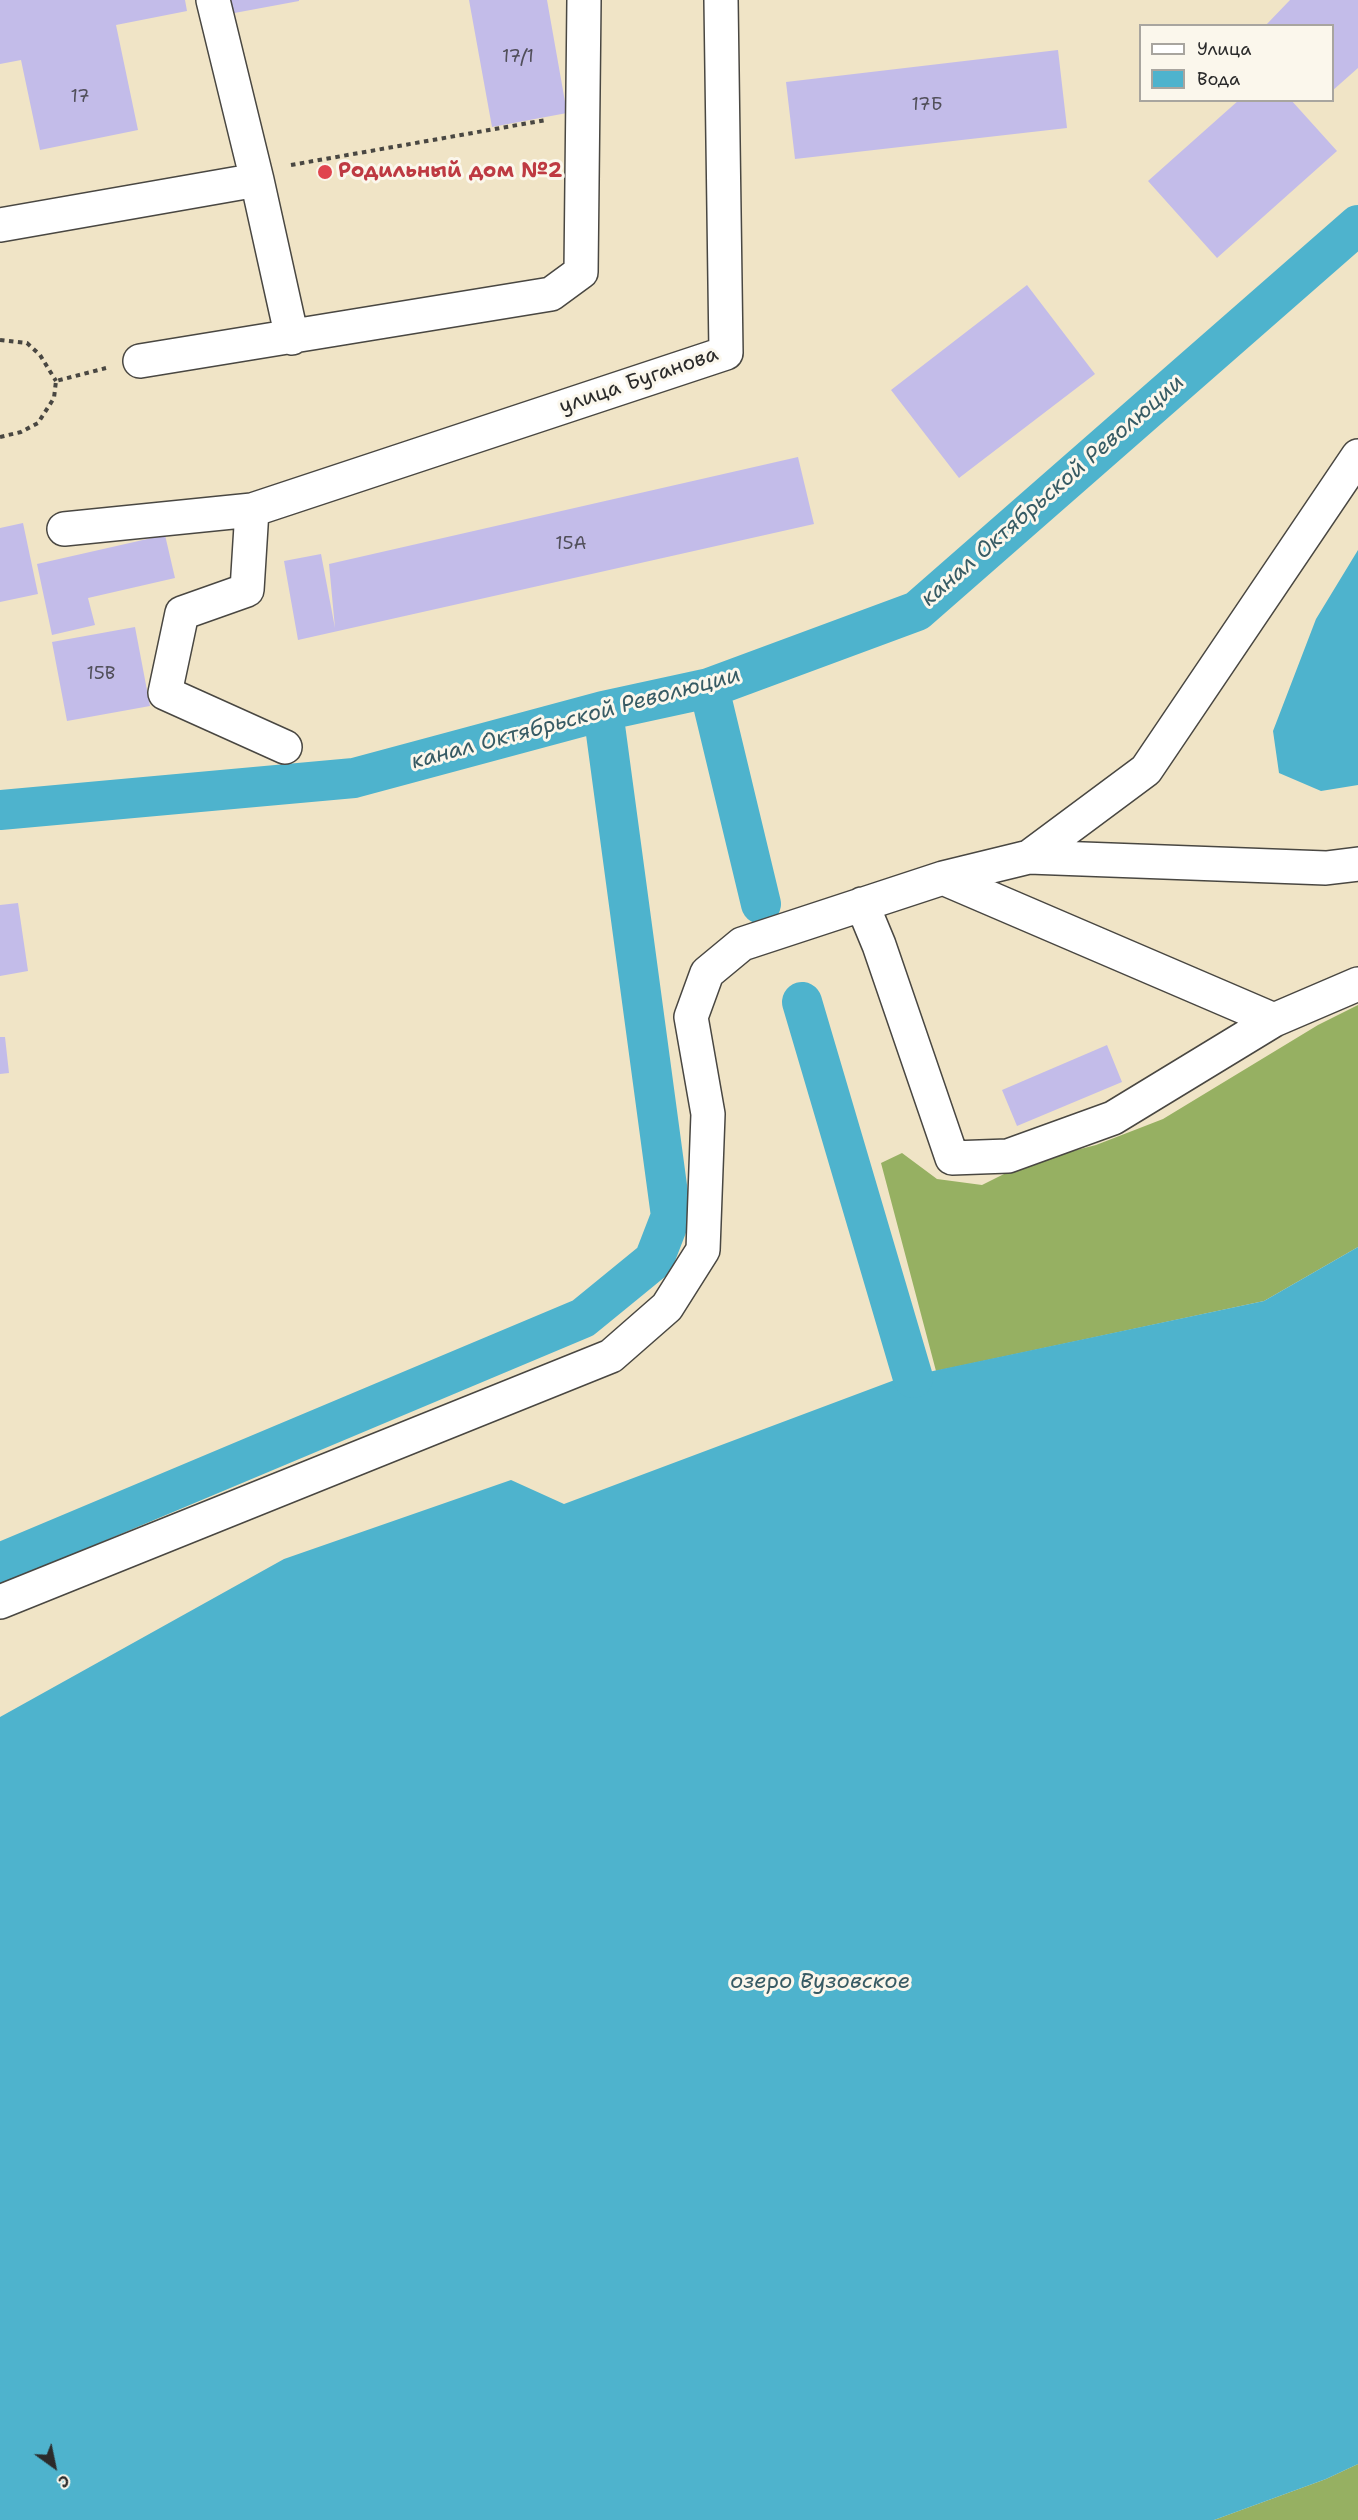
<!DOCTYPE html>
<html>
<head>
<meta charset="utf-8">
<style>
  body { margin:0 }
  #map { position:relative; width:1358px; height:2520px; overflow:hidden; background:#f0e4c6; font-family:"Shantell Sans",sans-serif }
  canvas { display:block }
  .legend { position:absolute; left:1139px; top:24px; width:195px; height:78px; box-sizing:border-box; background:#fbf7ec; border:2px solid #a8a59f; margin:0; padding:8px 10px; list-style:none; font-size:18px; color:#2b2b2b }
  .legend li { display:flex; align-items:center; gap:12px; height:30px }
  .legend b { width:30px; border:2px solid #a8a59f }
  .north { position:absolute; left:24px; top:2436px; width:60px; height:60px; -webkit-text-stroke:4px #fbf7ec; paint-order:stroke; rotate:147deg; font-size:16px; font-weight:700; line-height:24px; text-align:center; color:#2b2b2b }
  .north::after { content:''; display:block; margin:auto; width:21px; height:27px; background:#2b2b2b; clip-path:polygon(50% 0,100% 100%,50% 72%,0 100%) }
</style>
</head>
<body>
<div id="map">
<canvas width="1358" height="2520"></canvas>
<ul class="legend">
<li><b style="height:8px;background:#fff"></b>Улица</li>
<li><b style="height:16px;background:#4eb3cd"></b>Вода</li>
</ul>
<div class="north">С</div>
</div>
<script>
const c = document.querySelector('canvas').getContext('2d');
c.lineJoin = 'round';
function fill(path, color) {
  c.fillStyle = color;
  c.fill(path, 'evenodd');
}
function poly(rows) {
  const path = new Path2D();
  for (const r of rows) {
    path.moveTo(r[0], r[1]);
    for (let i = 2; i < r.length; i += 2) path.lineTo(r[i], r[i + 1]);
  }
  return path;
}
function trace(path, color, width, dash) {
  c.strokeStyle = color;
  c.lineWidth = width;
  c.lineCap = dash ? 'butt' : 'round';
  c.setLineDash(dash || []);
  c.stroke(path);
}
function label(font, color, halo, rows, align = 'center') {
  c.font = font + ' "Shantell Sans",sans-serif';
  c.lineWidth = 6;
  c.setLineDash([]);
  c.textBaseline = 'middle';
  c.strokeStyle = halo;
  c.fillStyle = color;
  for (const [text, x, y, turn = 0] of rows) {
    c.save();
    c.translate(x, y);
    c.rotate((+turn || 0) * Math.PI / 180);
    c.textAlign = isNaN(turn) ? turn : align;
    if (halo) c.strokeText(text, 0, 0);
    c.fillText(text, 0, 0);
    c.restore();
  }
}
const forest = poly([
  [1358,1005,1358,1247,1264,1301,936,1371,881,1163,902,1153,937,1179,982,1185,1026,1163,1096,1145,1163,1119,1318,1025],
  [1358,2464,1358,2520,1214,2520,1326,2479]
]);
const water = poly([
  [1358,550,1358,785,1321,791,1279,773,1273,731,1316,619],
  [1358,1247,1358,2464,1326,2479,1214,2520,0,2520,0,1717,284,1559,511,1480,564,1504,900,1378,1264,1301]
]);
const canal = poly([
  [709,688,761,904],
  [0,810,354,778,603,711,709,688,917,611,1358,225],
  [802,1002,913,1378],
  [0,1563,583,1318,654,1260,671,1216,603,711]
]);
const building = poly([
  [0,0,185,0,187,11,116,25,138,130,40,150,21,60,0,64],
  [226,0,299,0,299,1,229,14],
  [469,0,547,0,567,113,492,127],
  [1290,0,1358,0,1358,68,1332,91,1332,26,1265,26],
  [1058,50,1067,128,795,159,786,82],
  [1239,100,1291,100,1337,151,1217,258,1148,181],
  [1027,285,1095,374,959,478,891,390],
  [798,457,814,524,298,640,284,561,321,554,335,628,329,564],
  [23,523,38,594,0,602,0,528],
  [165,535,175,578,88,598,95,625,52,635,37,564],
  [135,627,150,706,67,721,52,642],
  [18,903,28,971,0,976,0,905],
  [0,1037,5,1037,9,1073,0,1074],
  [1107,1045,1122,1082,1017,1126,1002,1090]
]);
const path = poly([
  [291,165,546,120],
  [0,340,27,343,40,355,56,381],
  [0,437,21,432,38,423,54,398,56,381,106,368]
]);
const minor = poly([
  [213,0,257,180,292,338],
  [0,225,257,180],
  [140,361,551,294,581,272,584,0],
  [252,510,247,590,182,613,165,693,285,747],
  [64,529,252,510,726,353,721,0],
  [1029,857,1326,868,1358,864],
  [943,878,1029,857,1146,770,1358,456],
  [862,904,879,945,952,1158,1008,1156,1113,1118,1274,1020,1358,984],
  [0,1602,611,1356,667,1307,703,1250,708,1114,691,1017,707,973,742,944,943,878,1274,1020]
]);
const markers = [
  [325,172,8,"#e0444e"]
];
const numberNames = [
  ["17/1",518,57],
  ["17",80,97],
  ["17Б",927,105],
  ["15А",571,544],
  ["15В",101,674]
];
const healthNames = [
  ["Родильный дом №2",338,172]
];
const streetNames = [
  ["улица Буганова",639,381,-19]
];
const waterNames = [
  ["канал Октябрьской Революции",1053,491,-41],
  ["канал Октябрьской Революции",576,719,-15],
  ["озеро Вузовское",820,1982]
];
fill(forest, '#96b062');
fill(water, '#4eb3cd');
trace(canal, '#4eb3cd', 40);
fill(building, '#c3bce9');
trace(minor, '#494742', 36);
trace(path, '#494742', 4, [4.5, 4.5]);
trace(minor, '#fff', 33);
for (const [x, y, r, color] of markers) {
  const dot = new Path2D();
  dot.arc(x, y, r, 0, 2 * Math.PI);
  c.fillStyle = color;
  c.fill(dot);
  trace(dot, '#fbf7ec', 2);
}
label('18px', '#514f5a', null, numberNames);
label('bold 21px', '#be3a42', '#fbf7ec', healthNames, 'left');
label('21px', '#2b2b2b', '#fbf7ec', streetNames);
label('italic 22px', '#375b64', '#fbf7ec', waterNames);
</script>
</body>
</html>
